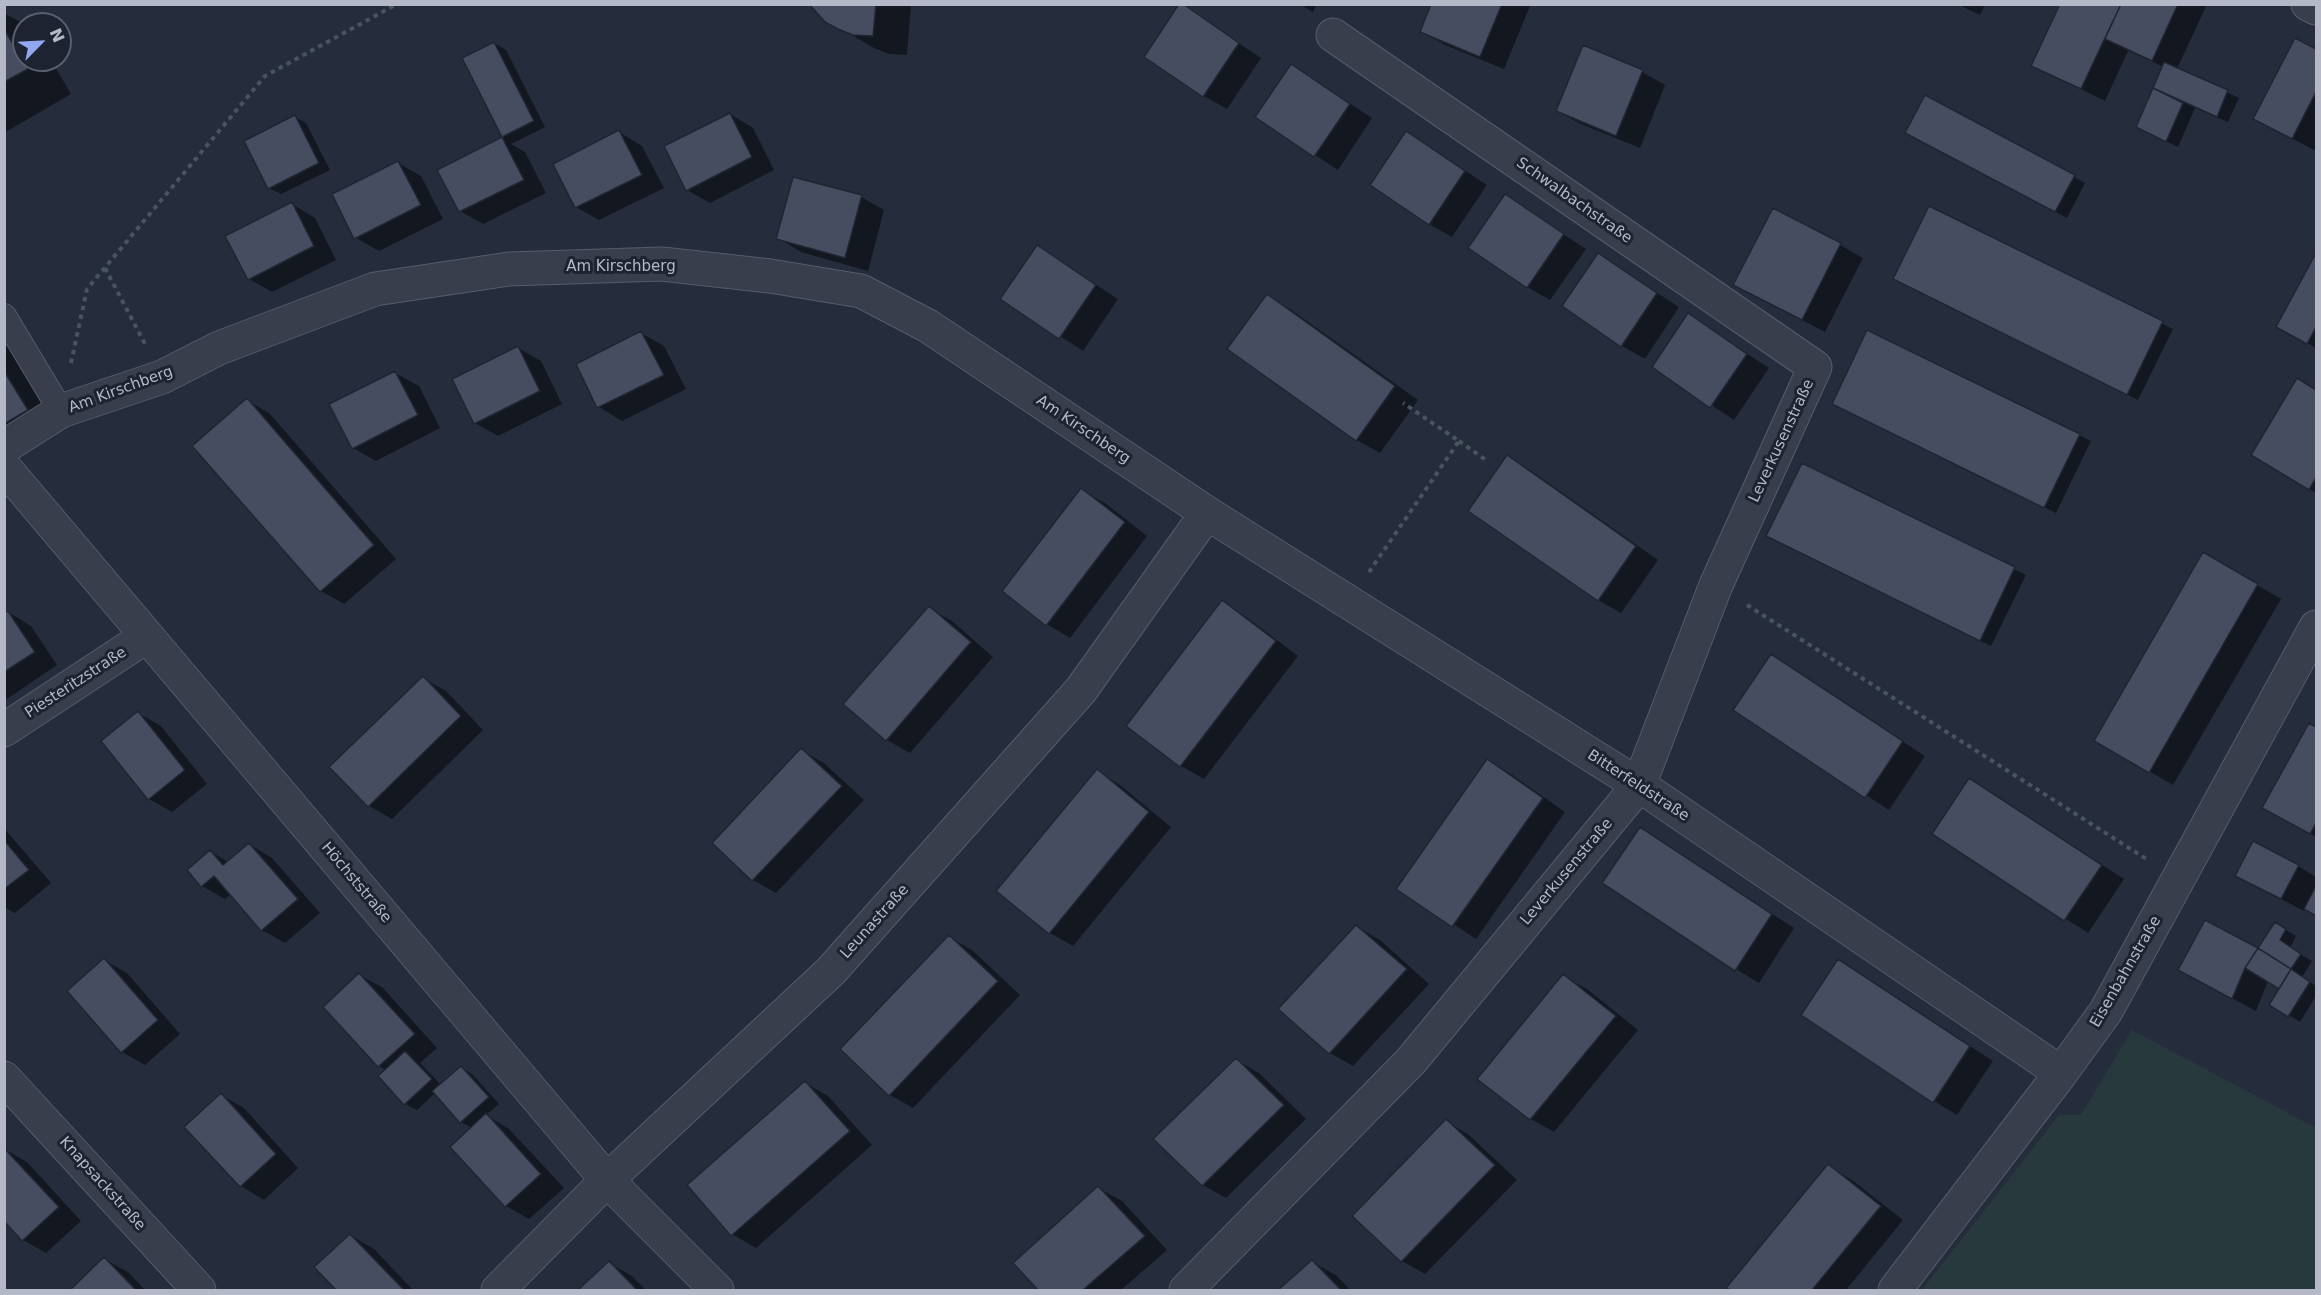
<!DOCTYPE html>
<html>
<head>
<meta charset="utf-8">
<style>
  body { margin:0 }
  #map { position:relative; width:2321px; height:1295px; overflow:hidden; background:#252c3c; font-family:"DejaVu Sans",sans-serif }
  canvas { display:block }
  .frame { position:absolute; inset:0; border:6px solid #b5b9c7; pointer-events:none }
  .north { position:absolute; left:12px; top:12px; width:60px; height:60px; box-sizing:border-box; background:#1e2331; border:2px solid #5a5f6d; border-radius:50%; rotate:66deg; font-size:16px; font-weight:700; line-height:24px; text-align:center; color:#b5b9c7 }
  .north::after { content:''; display:block; margin:auto; width:21px; height:27px; background:#90a7f1; clip-path:polygon(50% 0,100% 100%,50% 72%,0 100%) }
</style>
</head>
<body>
<div id="map">
<canvas width="2321" height="1295"></canvas>
<div class="frame"></div>
<div class="north">N</div>
</div>
<script>
const c = document.querySelector('canvas').getContext('2d');
c.lineJoin = 'round';
function fill(path, color) {
  c.fillStyle = color;
  c.fill(path, 'evenodd');
}
function poly(rows) {
  const path = new Path2D();
  for (const r of rows) {
    path.moveTo(r[0], r[1]);
    for (let i = 2; i < r.length; i += 2) path.lineTo(r[i], r[i + 1]);
  }
  return path;
}
function trace(path, color, width, dash) {
  c.strokeStyle = color;
  c.lineWidth = width;
  c.lineCap = dash ? 'butt' : 'round';
  c.setLineDash(dash || []);
  c.stroke(path);
}
function label(font, color, halo, rows, align = 'center') {
  c.font = font + ' "DejaVu Sans",sans-serif';
  c.lineWidth = 6;
  c.setLineDash([]);
  c.textBaseline = 'middle';
  c.strokeStyle = halo;
  c.fillStyle = color;
  for (const [text, x, y, turn = 0] of rows) {
    c.save();
    c.translate(x, y);
    c.rotate((+turn || 0) * Math.PI / 180);
    c.textAlign = isNaN(turn) ? turn : align;
    if (halo) c.strokeText(text, 0, 0);
    c.fillText(text, 0, 0);
    c.restore();
  }
}
const green = poly([
  [2132,1030,2316,1128,2316,1290,1922,1290,2059,1115,2081,1115]
]);
const shadow = poly([
  [811,4,911,4,907,55,889,54,874,48,826,20],
  [1299,4,1317,4,1313,12],
  [1433,4,1527,4,1530,6,1504,69,1445,45,1422,32],
  [1957,4,1985,4,1980,15],
  [2061,4,2207,4,2177,69,2239,98,2228,122,2195,108,2178,147,2138,127,2164,67,2128,51,2105,101,2033,65],
  [1181,5,1261,58,1227,109,1204,96],
  [4,13,24,24,24,60,51,60,71,94,4,133],
  [2295,40,2316,51,2316,151,2278,131],
  [494,43,506,50,545,127,511,144,525,152,546,193,483,224,460,211,439,170,504,138,464,58],
  [1292,66,1372,118,1338,170,1257,117],
  [1642,72,1665,85,1640,148,1581,124,1557,111],
  [1926,97,2085,183,2067,218,1918,139],
  [730,114,753,128,774,170,710,203,687,190],
  [295,117,306,123,330,170,281,194,269,188],
  [619,132,642,146,664,188,599,220,576,207],
  [1407,133,1487,185,1452,237,1429,224],
  [398,163,421,176,443,219,379,251,356,238],
  [1505,196,1586,249,1550,300,1527,287],
  [861,197,884,210,868,271,801,252,778,238],
  [292,204,315,218,336,260,272,292,249,279],
  [1930,208,2173,329,2138,400,1906,285],
  [1840,245,1863,258,1825,332,1758,297],
  [1038,247,1118,299,1083,351,1002,298],
  [1599,255,1679,307,1645,359,1622,346],
  [2316,256,2316,348,2278,326],
  [1267,296,1290,309,1418,400,1380,453,1357,440],
  [1688,315,1769,368,1734,420,1654,367],
  [641,333,664,346,686,389,622,421,599,407,578,365],
  [4,337,61,430,4,465],
  [518,348,541,361,562,404,498,436,475,423],
  [395,373,419,386,440,428,376,461,353,448],
  [2297,380,2316,391,2316,493,2253,455],
  [247,400,270,414,396,559,344,604,321,591],
  [1845,409,2079,435,2091,441,2056,513],
  [1507,457,1530,470,1658,560,1621,613,1598,600],
  [1803,465,2026,575,1991,646,1779,542],
  [1082,490,1105,503,1147,536,1070,638,1047,624],
  [2204,554,2281,599,2173,785,2096,741],
  [1222,602,1245,616,1298,656,1204,779,1181,766],
  [929,608,952,621,993,657,910,753,887,740],
  [8,612,31,626,57,665,4,701,4,615],
  [1771,656,1925,756,1889,810,1735,710],
  [423,678,446,691,483,730,392,819,369,806],
  [138,713,161,726,207,784,172,812,149,799],
  [2309,725,2316,729,2316,837,2264,807],
  [801,750,824,763,864,800,776,893,753,880],
  [1488,761,1511,774,1565,812,1476,939,1399,888],
  [1097,771,1120,785,1171,827,1073,946,1050,933],
  [1970,780,2124,879,2088,933,1934,834],
  [4,828,51,883,15,913,4,907],
  [1640,829,1794,928,1759,983,1736,969],
  [249,844,272,858,320,913,285,943,262,930,231,894,225,899,202,886,211,852,228,862],
  [2298,866,2316,877,2316,915,2306,909,2304,911,2260,888],
  [2276,924,2296,936,2290,948,2312,961,2302,977,2316,986,2316,996,2300,1022,2271,1004,2281,989,2268,981,2256,1011,2203,983,2259,950],
  [1357,927,1380,940,1429,984,1353,1066,1330,1053],
  [949,937,972,950,1020,995,913,1108,890,1095],
  [104,960,127,973,180,1034,145,1065,122,1052],
  [1838,961,1993,1061,1957,1115,1934,1101],
  [360,975,383,988,437,1048,420,1063,441,1085,461,1067,472,1074,499,1104,486,1115,509,1129,564,1188,529,1219,506,1206,452,1147,472,1128,461,1122,435,1093,417,1110,405,1104,386,1070,379,1066,325,1007],
  [1563,976,1587,989,1638,1030,1554,1132,1531,1119],
  [1236,1060,1259,1073,1306,1119,1226,1198,1203,1185],
  [805,1083,828,1096,872,1145,756,1248,732,1234],
  [221,1095,244,1108,298,1168,264,1200,241,1186],
  [1446,1121,1469,1135,1517,1180,1425,1274,1402,1261],
  [4,1149,27,1162,81,1221,46,1253,23,1240],
  [1828,1166,1852,1180,1903,1220,1846,1290,1732,1290,1729,1288],
  [1098,1188,1122,1201,1167,1250,1121,1290,1040,1290,1015,1263],
  [350,1235,374,1249,413,1290,338,1290,316,1267],
  [104,1259,128,1272,145,1290,72,1290],
  [1312,1262,1336,1275,1350,1290,1280,1290],
  [609,1263,632,1276,646,1290,580,1290]
]);
const building = poly([
  [809,4,876,4,873,36,853,35,838,29,825,22,809,4],
  [1179,4,1183,4,1239,43,1203,97,1144,57,1179,4],
  [1431,4,1502,4,1480,57,1420,32,1431,4],
  [2060,4,2121,4,2081,89,2031,66,2060,4],
  [2121,4,2178,4,2152,61,2105,39,2121,4],
  [4,29,28,69,4,82,4,29],
  [2295,38,2316,49,2316,92,2292,139,2253,119,2295,38],
  [494,42,534,121,502,137,462,58,494,42],
  [1583,45,1643,70,1616,136,1556,111,1583,45],
  [2164,62,2228,90,2217,117,2153,88,2164,62],
  [1291,64,1350,104,1314,157,1255,117,1291,64],
  [2153,88,2183,103,2166,142,2136,127,2153,88],
  [1925,95,2075,175,2055,212,1905,133,1925,95],
  [730,113,752,157,686,191,664,146,730,113],
  [295,115,319,163,268,189,244,141,295,115],
  [619,130,642,175,575,208,553,164,619,130],
  [1406,131,1465,171,1429,225,1370,185,1406,131],
  [502,137,524,180,459,212,437,170,502,137],
  [398,161,421,205,354,239,332,194,398,161],
  [793,177,862,195,845,258,776,239,793,177],
  [1505,194,1564,234,1527,288,1468,248,1505,194],
  [292,202,314,246,248,280,225,236,292,202],
  [1929,206,2163,321,2127,395,1893,279,1929,206],
  [1773,208,1841,243,1802,320,1733,285,1773,208],
  [1037,245,1096,285,1059,339,1000,299,1037,245],
  [1598,253,1657,293,1621,347,1562,306,1598,253],
  [2316,253,2316,327,2307,344,2276,327,2316,253],
  [1267,294,1395,386,1356,441,1227,349,1267,294],
  [1688,313,1747,354,1710,408,1652,367,1688,313],
  [1867,330,2080,434,2044,508,1832,404,1867,330],
  [641,331,664,375,597,408,576,364,641,331],
  [518,346,540,391,474,424,452,379,518,346],
  [4,371,28,410,4,424,4,371],
  [395,371,418,415,352,449,329,404,395,371],
  [2297,378,2316,390,2316,477,2309,490,2251,455,2297,378],
  [247,398,374,545,320,592,192,446,247,398],
  [1507,455,1636,546,1598,601,1468,511,1507,455],
  [1802,463,2015,567,1980,641,1766,536,1802,463],
  [1081,488,1125,522,1046,626,1002,591,1081,488],
  [2203,552,2258,584,2149,773,2094,741,2203,552],
  [1222,600,1276,641,1180,767,1126,726,1222,600],
  [929,606,971,642,886,741,843,704,929,606],
  [8,611,35,652,4,672,4,613,8,611],
  [1771,654,1903,741,1865,798,1733,710,1771,654],
  [423,676,461,716,368,807,329,767,423,676],
  [138,711,185,770,148,800,101,741,138,711],
  [2309,723,2316,727,2316,823,2310,834,2262,808,2309,723],
  [801,748,842,786,752,881,712,843,801,748],
  [1487,759,1543,798,1452,927,1396,889,1487,759],
  [1097,769,1149,812,1049,934,996,891,1097,769],
  [1969,778,2102,865,2064,921,1932,834,1969,778],
  [1640,827,1772,914,1735,971,1602,883,1640,827],
  [4,840,29,870,4,889,4,840],
  [2253,841,2299,865,2281,899,2235,876,2253,841],
  [249,843,298,899,261,931,214,876,201,887,187,870,210,850,223,865,249,843],
  [2316,886,2316,916,2304,909,2316,886],
  [2205,920,2258,948,2245,968,2232,999,2178,970,2205,920],
  [2275,922,2286,929,2280,940,2301,954,2291,969,2258,948,2275,922],
  [1356,925,1407,969,1329,1054,1278,1009,1356,925],
  [949,935,998,981,889,1096,840,1049,949,935],
  [2258,948,2291,969,2279,989,2245,968,2258,948],
  [104,958,158,1020,121,1053,67,991,104,958],
  [1838,959,1970,1046,1933,1103,1801,1015,1838,959],
  [2291,969,2310,982,2288,1017,2269,1005,2291,969],
  [359,973,415,1034,378,1067,323,1007,359,973],
  [1563,974,1616,1016,1530,1120,1477,1079,1563,974],
  [405,1051,432,1079,404,1105,378,1076,405,1051],
  [1236,1058,1284,1105,1202,1186,1153,1139,1236,1058],
  [461,1066,489,1097,460,1123,432,1091,461,1066],
  [805,1081,850,1131,731,1236,687,1185,805,1081],
  [221,1093,276,1154,240,1187,184,1127,221,1093],
  [486,1113,541,1174,505,1207,450,1147,486,1113],
  [1446,1119,1495,1165,1401,1262,1352,1216,1446,1119],
  [4,1148,59,1207,22,1241,4,1221,4,1148],
  [1828,1164,1881,1206,1812,1290,1730,1290,1726,1288,1828,1164],
  [1098,1186,1145,1236,1083,1290,1038,1290,1013,1263,1098,1186],
  [350,1234,404,1290,336,1290,314,1267,350,1234],
  [104,1257,136,1290,70,1290,104,1257],
  [1312,1260,1341,1290,1278,1290,1312,1260],
  [609,1261,637,1290,578,1290,609,1261]
]);
const path = poly([
  [105,268,145,344],
  [71,363,87,289,265,76,397,4],
  [1459,441,1486,460],
  [1369,572,1459,441,1403,403],
  [1747,605,2148,860]
]);
const lane = poly([
  [4,316,61,411]
]);
const street = poly([
  [2308,4,2316,8],
  [4,447,61,411,162,377,219,348,375,289,509,269,662,264,770,276,861,291,928,326,1207,513,1639,785,2061,1073],
  [4,467,607,1180,717,1290],
  [4,730,147,636],
  [4,1078,199,1290],
  [498,1290,607,1180,831,971,1081,690,1207,513],
  [1186,1290,1411,1061,1639,785,1716,585,1815,367,1333,35],
  [1895,1290,2061,1073,2106,1011,2316,627]
]);
const streetNames = [
  ["Schwalbachstraße",1574,201,35],
  ["Am Kirschberg",621,267],
  ["Am Kirschberg",121,390,-20],
  ["Am Kirschberg",1083,430,34],
  ["Leverkusenstraße",1782,441,-65],
  ["Piesteritzstraße",76,683,-33],
  ["Bitterfeldstraße",1638,786,33],
  ["Leverkusenstraße",1567,872,-50],
  ["Höchststraße",356,883,50],
  ["Leunastraße",875,922,-48],
  ["Eisenbahnstraße",2126,972,-60],
  ["Knapsackstraße",102,1184,48]
];
fill(green, '#28393e');
fill(shadow, '#0007');
fill(building, '#474d60');
trace(building, '#202533', 1.5);
trace(lane, '#575c6a', 26);
trace(street, '#575c6a', 35);
trace(path, '#47565c', 4, [4.5, 4.5]);
trace(lane, '#393e4c', 24);
trace(street, '#393e4c', 33);
label('15px', '#b5b9c7', '#1e2331', streetNames);
</script>
</body>
</html>
